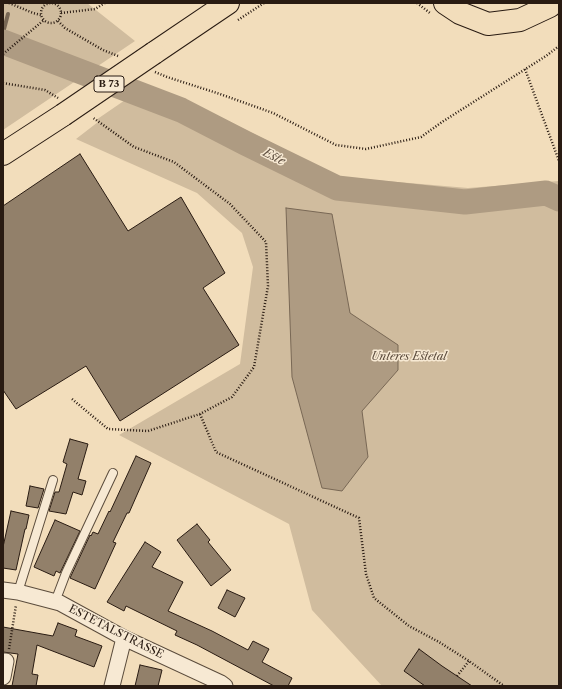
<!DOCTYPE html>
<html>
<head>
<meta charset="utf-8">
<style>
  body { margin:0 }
  #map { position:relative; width:562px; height:689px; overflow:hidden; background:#f2ddbb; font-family:"Libre Caslon Text",serif }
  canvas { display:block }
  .frame { position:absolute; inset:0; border:4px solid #291b12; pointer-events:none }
</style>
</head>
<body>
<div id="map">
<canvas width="562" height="689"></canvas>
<div class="frame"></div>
</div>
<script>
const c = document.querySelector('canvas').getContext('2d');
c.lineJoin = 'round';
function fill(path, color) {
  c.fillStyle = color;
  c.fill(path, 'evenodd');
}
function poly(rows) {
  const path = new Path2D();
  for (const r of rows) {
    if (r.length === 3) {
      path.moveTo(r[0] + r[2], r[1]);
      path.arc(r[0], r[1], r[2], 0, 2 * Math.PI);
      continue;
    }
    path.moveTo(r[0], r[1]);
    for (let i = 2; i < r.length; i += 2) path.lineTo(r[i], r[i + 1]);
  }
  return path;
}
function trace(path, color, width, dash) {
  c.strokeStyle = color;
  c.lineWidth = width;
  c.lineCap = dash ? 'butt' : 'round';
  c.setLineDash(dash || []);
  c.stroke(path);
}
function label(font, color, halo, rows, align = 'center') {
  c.font = font + ' "Libre Caslon Text",serif';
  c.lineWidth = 3;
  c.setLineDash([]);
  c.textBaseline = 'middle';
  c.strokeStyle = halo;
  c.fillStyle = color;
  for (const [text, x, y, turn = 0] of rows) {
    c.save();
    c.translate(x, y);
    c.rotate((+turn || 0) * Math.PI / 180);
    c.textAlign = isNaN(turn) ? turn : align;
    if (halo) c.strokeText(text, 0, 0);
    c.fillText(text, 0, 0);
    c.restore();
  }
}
const green = poly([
  [3,3,87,3,135,41,3,130],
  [149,87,186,100,249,131,339,177,468,188,559,181,559,686,382,686,312,610,289,524,119,435,240,364,253,267,242,233,197,193,76,139,98,122,96,120,131,96]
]);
const water = poly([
  [286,208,332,214,350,313,398,345,398,370,362,411,368,457,342,491,322,488,292,377,286,208]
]);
const stream = poly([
  [3,33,8,14]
]);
const river = poly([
  [3,42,181,110,245,143,337,188,465,202,546,193,559,199]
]);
const building = poly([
  [80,154,128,231,181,197,225,273,203,288,239,345,120,421,86,366,16,409,3,390,3,206,80,154],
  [70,439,88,444,78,479,86,481,82,495,73,492,66,514,49,511,55,492,59,492,67,464,63,462,70,439],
  [136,456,151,463,129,513,127,513,113,542,116,543,95,589,70,578,90,535,91,536,93,532,98,534,109,511,110,512,136,456],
  [30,486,44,489,38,508,26,506,30,486],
  [11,511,29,515,26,529,25,529,16,570,3,568,3,547,11,511],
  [55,520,80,531,60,573,56,571,54,576,34,567,55,520],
  [197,524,210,540,208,542,231,570,211,586,177,540,197,524],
  [145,542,161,552,152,567,183,582,168,611,212,631,248,650,253,641,269,649,262,662,292,678,288,686,274,686,197,645,175,635,177,631,126,606,124,611,107,602,145,542],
  [227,590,245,598,235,617,218,608,227,590],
  [58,623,77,630,75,636,102,646,94,667,37,645,32,674,38,675,36,686,12,686,18,654,3,652,3,627,53,636,58,623],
  [419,649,442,666,472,686,425,686,404,671,419,649],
  [140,665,162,670,158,686,135,686,140,665]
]);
const path = poly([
  [51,13,10],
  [9,3,33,13,41,15],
  [417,3,430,13],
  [61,13,95,9,105,3],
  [238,20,264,3],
  [58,21,65,28,103,50,118,56],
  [3,54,44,20],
  [525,69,559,161],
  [155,72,167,77,220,94,273,113,336,145,366,149,421,137,442,122,546,56,559,46],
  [3,83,45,90,58,98],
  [72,399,108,429,148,431,200,414,232,397,254,367,268,286,266,242,230,204,174,162,134,147,92,117],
  [200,414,216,452,359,518,366,574,374,598,409,626,439,642,469,661,504,686],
  [9,649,16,605],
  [457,676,469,661]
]);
const lane = poly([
  [18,592,53,480],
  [55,602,66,573,113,473]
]);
const street = poly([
  [3,590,18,592,60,603,124,638,221,683,225,686],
  [3,661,6,661,3,677],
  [112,686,124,638]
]);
const primary = poly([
  [445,3,460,13,488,24,520,20,550,6,552,3],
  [154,53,228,3],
  [3,154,63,115]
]);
const primaryBridge = poly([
  [63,115,154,53]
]);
const shields = [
  [109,84,30]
];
const shieldNames = [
  ["B 73",109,84]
];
const parkNames = [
  ["Unteres Estetal",409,357]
];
const streetNames = [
  ["ESTETALSTRASSE",116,632,27]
];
const waterNames = [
  ["Este",274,157,27]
];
fill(green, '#d0bc9e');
fill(water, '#ae9b82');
trace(water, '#796855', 1);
trace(stream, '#796855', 4);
trace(river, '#ae9b82', 25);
fill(building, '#92806a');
trace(building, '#291b12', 1);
trace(lane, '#5b4c3c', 10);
trace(street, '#5b4c3c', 17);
trace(primary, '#291b12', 24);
trace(path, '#291b12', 2.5, [1, 2]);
trace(lane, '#f7e9d3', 8);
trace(street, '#f7e9d3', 15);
trace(primary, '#f2ddbb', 22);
trace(primaryBridge, '#291b12', 24, []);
trace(primaryBridge, '#f2ddbb', 22);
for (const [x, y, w] of shields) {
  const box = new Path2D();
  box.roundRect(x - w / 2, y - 8, w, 16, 3);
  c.fillStyle = '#f7e9d3';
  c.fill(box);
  trace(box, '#291b12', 1);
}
label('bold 10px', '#291b12', null, shieldNames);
label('italic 11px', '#5b4b3c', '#f7e9d3', parkNames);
label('11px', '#291b12', '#f7e9d3', streetNames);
label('italic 12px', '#5e4e3f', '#f7e9d3', waterNames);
</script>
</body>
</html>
